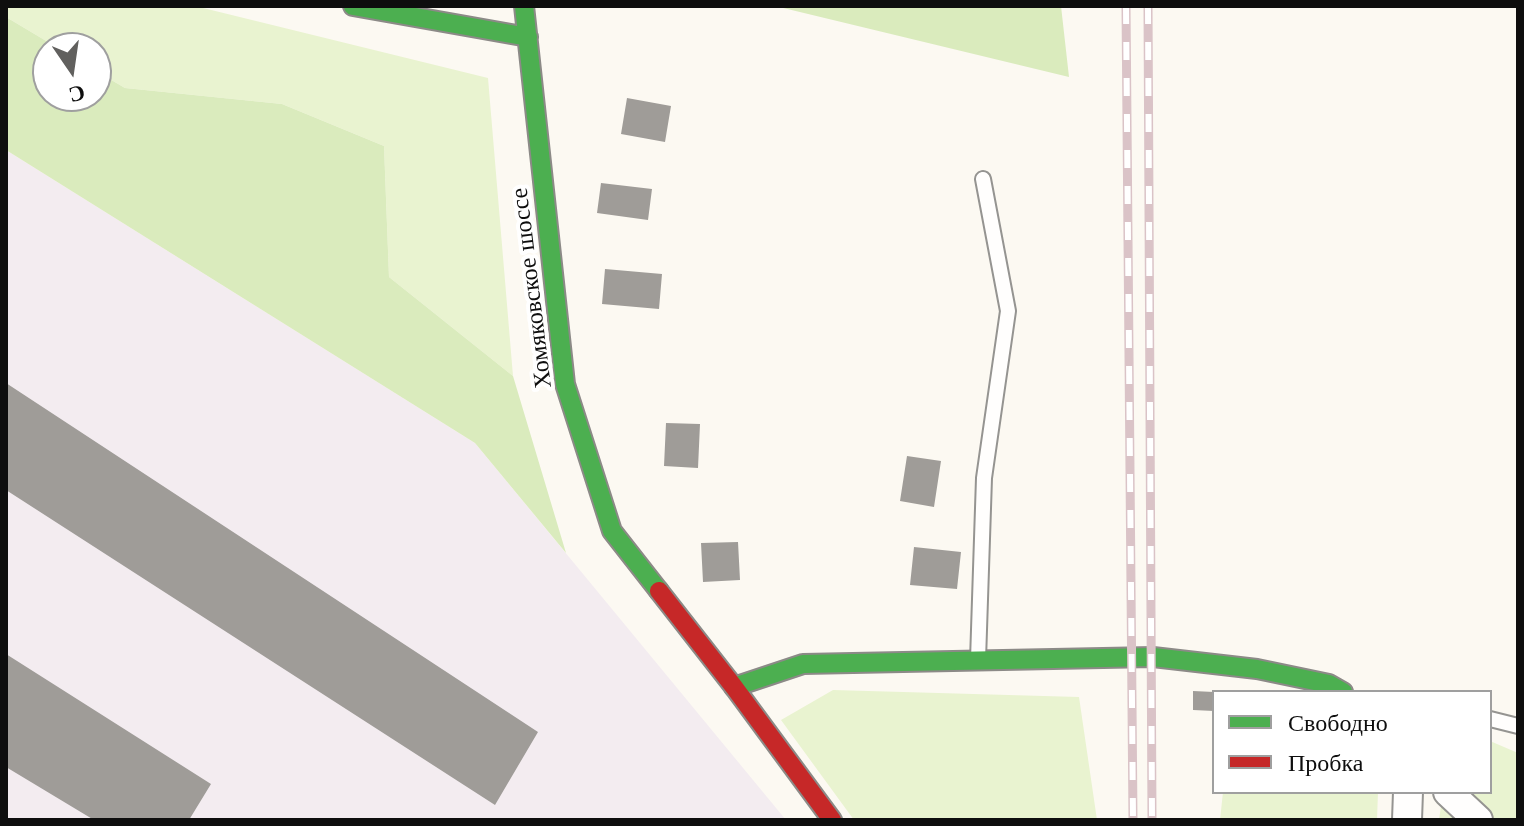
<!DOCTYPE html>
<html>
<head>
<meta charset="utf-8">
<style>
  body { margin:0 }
  #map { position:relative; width:1524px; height:826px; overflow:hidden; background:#fcf9f2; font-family:"Libre Baskerville",serif }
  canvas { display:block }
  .frame { position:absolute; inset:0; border:8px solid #0e0e0e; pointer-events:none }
  .legend { position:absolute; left:1212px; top:690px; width:280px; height:104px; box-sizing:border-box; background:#fff; border:2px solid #9f9f9f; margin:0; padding:10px 14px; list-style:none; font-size:24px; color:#0e0e0e }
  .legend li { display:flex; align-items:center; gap:16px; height:40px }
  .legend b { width:40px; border:2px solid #9f9f9f }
  .north { position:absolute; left:32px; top:32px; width:80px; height:80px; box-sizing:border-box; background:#fff; border:2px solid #9f9f9f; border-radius:50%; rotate:167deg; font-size:22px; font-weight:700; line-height:32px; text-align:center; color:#0e0e0e }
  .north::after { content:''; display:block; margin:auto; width:28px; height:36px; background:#61605e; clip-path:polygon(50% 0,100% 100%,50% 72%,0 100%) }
</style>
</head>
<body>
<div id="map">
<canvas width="1524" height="826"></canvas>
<div class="frame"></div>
<ul class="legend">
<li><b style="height:10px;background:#4caf50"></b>Свободно</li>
<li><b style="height:10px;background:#c62828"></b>Пробка</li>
</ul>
<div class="north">С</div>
</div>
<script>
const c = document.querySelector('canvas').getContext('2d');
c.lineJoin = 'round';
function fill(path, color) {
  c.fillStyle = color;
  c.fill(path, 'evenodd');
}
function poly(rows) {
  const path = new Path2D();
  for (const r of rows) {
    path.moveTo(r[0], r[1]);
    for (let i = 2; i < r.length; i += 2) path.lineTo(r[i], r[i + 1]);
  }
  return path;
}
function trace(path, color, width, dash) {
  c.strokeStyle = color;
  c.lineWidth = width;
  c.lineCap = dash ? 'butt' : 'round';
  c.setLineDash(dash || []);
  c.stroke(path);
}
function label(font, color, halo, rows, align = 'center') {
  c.font = font + ' "Libre Baskerville",serif';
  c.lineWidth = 8;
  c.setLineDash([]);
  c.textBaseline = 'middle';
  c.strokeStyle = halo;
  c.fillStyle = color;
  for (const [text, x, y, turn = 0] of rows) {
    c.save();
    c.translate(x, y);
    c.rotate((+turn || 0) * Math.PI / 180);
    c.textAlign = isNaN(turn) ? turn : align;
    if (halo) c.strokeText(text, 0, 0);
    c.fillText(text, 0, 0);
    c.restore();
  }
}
const industrial = poly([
  [6,150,475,443,786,820,6,820]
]);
const green = poly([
  [6,6,195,6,488,78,513,376,389,277,384,146,282,104,125,88,96,71,96,48,58,48,6,17],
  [833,690,1079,697,1097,820,854,820,781,720],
  [1490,741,1518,753,1518,820,1439,820,1443,792,1490,792],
  [1223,792,1378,792,1377,820,1220,820]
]);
const forest = poly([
  [775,6,1061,6,1069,77],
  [6,17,58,48,48,48,48,96,96,96,96,71,125,88,282,104,384,146,389,277,513,376,566,553,475,443,6,150]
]);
const building = poly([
  [627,98,671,106,665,142,621,134],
  [601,183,652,189,648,220,597,213],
  [605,269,662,274,659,309,602,304],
  [6,383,538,732,495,805,6,490],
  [666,423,700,424,698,468,664,466],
  [907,456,941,461,934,507,900,501],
  [738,542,740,580,703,582,701,543],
  [914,547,961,552,957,589,910,585],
  [6,654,211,784,189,820,94,820,6,767],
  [1193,691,1214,692,1214,711,1193,710]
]);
const lane = poly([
  [978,660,984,478,1008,311,983,179],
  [1490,719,1518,726]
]);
const street = poly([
  [1448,792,1478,820],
  [1407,820,1408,792]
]);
const fast = poly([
  [353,6,528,37],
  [524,6,565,384,612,531,659,591],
  [734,687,803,664,1153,657,1257,669,1329,684,1343,692]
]);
const jam = poly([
  [659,591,734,687,832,820]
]);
const rail = poly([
  [1126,6,1133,820],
  [1148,6,1152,820]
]);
const streetNames = [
  ["Хомяковское шоссе",532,288,-97]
];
fill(industrial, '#f3ecf0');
fill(green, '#e9f3d0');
fill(forest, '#daebbd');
fill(building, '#9f9c98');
trace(lane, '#959491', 18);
trace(street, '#959491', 32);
trace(fast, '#8c8a87', 22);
trace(jam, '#8c8a87', 22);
trace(lane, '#fffefd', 14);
trace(street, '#fffefd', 28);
trace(fast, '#4caf50', 18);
trace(jam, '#c62828', 18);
trace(rail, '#dac3c7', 9);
trace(rail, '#fff', 6, [18]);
label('24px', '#0e0e0e', '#fff', streetNames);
</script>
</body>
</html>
